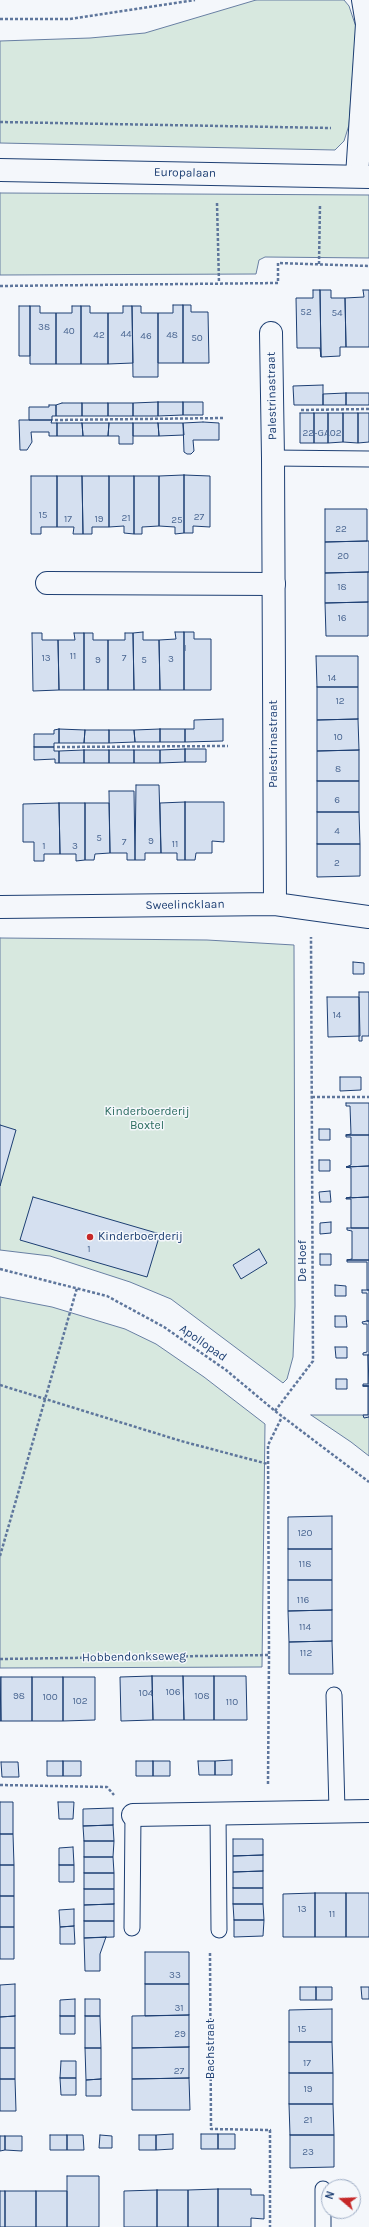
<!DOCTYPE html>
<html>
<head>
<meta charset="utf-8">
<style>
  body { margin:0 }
  #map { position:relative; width:369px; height:2227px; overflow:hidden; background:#f4f7fb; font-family:Karla,sans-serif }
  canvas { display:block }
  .north { position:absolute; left:321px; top:2179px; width:40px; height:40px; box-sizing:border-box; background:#f4f7fb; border:1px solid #9eadc5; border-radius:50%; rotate:289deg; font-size:11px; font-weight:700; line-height:16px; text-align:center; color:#1d3f73 }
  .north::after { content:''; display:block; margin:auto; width:14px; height:18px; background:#c62828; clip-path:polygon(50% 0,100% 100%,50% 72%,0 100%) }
</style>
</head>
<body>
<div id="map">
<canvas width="369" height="2227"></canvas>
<div class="north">N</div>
</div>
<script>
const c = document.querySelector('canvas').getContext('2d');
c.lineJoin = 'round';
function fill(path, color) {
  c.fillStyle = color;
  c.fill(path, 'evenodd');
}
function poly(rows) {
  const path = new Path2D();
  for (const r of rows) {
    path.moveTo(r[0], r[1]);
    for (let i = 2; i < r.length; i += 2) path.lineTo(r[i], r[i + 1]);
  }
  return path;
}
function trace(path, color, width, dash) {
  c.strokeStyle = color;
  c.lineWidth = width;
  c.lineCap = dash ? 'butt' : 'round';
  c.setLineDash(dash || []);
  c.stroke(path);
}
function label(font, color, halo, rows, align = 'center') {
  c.font = font + ' Karla,sans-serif';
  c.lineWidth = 3;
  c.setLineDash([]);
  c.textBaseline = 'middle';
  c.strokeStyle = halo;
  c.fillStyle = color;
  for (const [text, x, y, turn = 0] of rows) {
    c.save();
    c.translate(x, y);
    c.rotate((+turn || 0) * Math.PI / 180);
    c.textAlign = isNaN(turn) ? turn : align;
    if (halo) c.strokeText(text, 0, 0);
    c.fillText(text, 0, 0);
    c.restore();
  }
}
const green = poly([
  [256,0,344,0,349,6,356,27,349,125,344,141,335,150,0,143,0,41,90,38,145,33,256,0],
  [0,193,369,195,369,258,265,257,259,260,256,274,0,275,0,193],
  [0,938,207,940,294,945,295,1306,293,1357,287,1379,283,1383,171,1299,130,1282,50,1256,0,1250,0,938],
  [0,1297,52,1307,125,1329,156,1344,204,1377,265,1424,262,1667,0,1668,0,1297],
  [311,1415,369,1415,369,1456,351,1442,311,1415]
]);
const building = poly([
  [313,290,320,290,321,357,320,348,297,348,296,298,313,298,313,290],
  [320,290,331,290,331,298,345,298,346,347,340,347,340,356,321,357,320,290],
  [363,290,369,290,369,347,346,347,345,298,364,297,363,290],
  [173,305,183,305,183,363,158,363,158,313,173,313,173,305],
  [183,305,191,305,191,312,208,312,209,363,183,363,183,305],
  [19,306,30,306,30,356,19,356,19,306],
  [30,306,40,306,40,313,56,313,56,364,30,364,30,306],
  [72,306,81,306,81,364,56,364,56,313,72,313,72,306],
  [81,306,90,306,90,313,108,313,108,364,81,364,81,306],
  [123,306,132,306,133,363,108,364,108,313,123,313,123,306],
  [132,306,141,306,141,313,158,313,158,377,133,377,132,306],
  [323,385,323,405,294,405,293,386,323,385],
  [346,393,346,405,323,405,323,394,346,393],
  [346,393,369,393,369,405,346,405,346,393],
  [158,402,183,402,183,415,158,416,158,402],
  [158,402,158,416,133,416,133,403,158,402],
  [183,402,203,402,203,415,183,415,183,402],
  [62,403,82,403,82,416,56,416,56,405,62,403],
  [82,403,108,403,108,416,82,416,82,403],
  [108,403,133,403,133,416,108,416,108,403],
  [49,405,56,405,56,416,52,416,52,420,29,420,29,407,49,407,49,405],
  [300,413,314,413,314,443,300,443,300,413],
  [314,413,328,413,328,443,314,443,314,413],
  [328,413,343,413,343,442,328,443,328,413],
  [343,413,358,413,358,443,343,442,343,413],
  [358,413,369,413,369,442,358,443,358,413],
  [52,420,51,423,57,423,57,436,49,436,49,432,31,432,32,442,27,450,20,450,19,420,52,420],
  [203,422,219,423,219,440,193,440,194,451,191,454,187,454,184,452,183,423,203,422],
  [57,423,82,423,83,436,57,436,57,423],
  [82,423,109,423,108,436,83,436,82,423],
  [109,423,133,423,133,444,119,444,119,436,108,436,109,423],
  [133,423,158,423,159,436,133,436,133,423],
  [158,423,183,423,184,435,159,436,158,423],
  [184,475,184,533,175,534,175,527,159,526,159,476,184,475],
  [184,475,210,476,210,527,193,526,193,533,184,533,184,475],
  [31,476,57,476,57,527,41,527,41,534,31,534,31,476],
  [57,476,82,476,83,534,73,534,74,527,57,527,57,476],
  [82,476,109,476,109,527,92,527,92,534,83,534,82,476],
  [109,476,134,476,134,534,124,533,124,526,109,527,109,476],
  [134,476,159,476,159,526,142,527,142,534,134,534,134,476],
  [325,509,367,509,367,541,325,542,325,509],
  [367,541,369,541,369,572,325,573,325,542,367,541],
  [368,572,368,602,325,603,325,573,368,572],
  [368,602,368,636,326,636,325,603,368,602],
  [143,632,143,640,159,640,160,690,134,690,133,633,143,632],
  [175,632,184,632,184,690,160,690,159,640,176,639,175,632],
  [184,632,194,632,194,639,211,639,211,690,184,690,184,632],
  [32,633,42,633,42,640,58,640,59,690,33,691,32,633],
  [74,633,84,633,84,690,59,690,58,640,75,640,74,633],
  [84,633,93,633,93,640,108,640,108,690,84,690,84,633],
  [125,633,133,633,134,690,108,690,108,640,125,640,125,633],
  [316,656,358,656,358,687,317,687,316,656],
  [317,687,358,687,358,719,317,720,317,687],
  [223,719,223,741,185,742,185,729,194,729,194,720,223,719],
  [358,719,359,750,317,751,317,720,358,719],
  [59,729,59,743,54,743,54,747,34,747,34,734,54,734,54,730,59,729],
  [59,729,85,730,84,743,59,743,59,729],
  [160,729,185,729,185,742,160,742,160,729],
  [160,729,160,742,135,742,134,730,160,729],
  [85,730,109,730,109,743,84,743,85,730],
  [109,730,134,730,135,742,109,743,109,730],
  [34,747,54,747,54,751,59,751,59,763,55,763,55,759,34,760,34,747],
  [185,749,206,749,206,762,185,762,185,749],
  [185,749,185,762,160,763,160,750,185,749],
  [84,750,109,750,109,763,84,763,84,750],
  [84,750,84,763,59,763,59,751,84,750],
  [109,750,134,750,134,763,109,763,109,750],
  [134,750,160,750,160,763,134,763,134,750],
  [359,750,359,781,317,781,317,751,359,750],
  [317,781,359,781,359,812,317,812,317,781],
  [136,785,159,785,161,853,145,853,145,860,135,860,136,785],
  [109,791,134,791,135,860,127,860,127,853,110,853,109,791],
  [185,802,224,802,224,842,212,841,212,853,196,853,195,860,185,860,185,802],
  [185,802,185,860,177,860,177,853,161,853,160,803,185,802],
  [59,803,85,803,85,860,76,861,76,854,60,854,59,803],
  [59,803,60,854,44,854,44,861,34,861,34,842,23,842,23,804,59,803],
  [85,803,109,803,110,853,95,854,94,860,85,860,85,803],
  [317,812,359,812,360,844,317,844,317,812],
  [317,844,360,844,360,876,317,877,317,844],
  [353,962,364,963,364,974,353,974,353,962],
  [359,992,369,992,369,1036,362,1036,362,1041,359,1041,359,992],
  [327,997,359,997,360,1036,328,1037,327,997],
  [340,1077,361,1077,361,1090,340,1091,340,1077],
  [346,1103,369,1103,369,1135,346,1135,351,1134,350,1106,346,1106,346,1103],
  [0,1125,16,1130,0,1186,0,1125],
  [319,1129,330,1129,330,1140,319,1140,319,1129],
  [346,1135,369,1135,369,1166,346,1167,351,1165,351,1137,346,1137,346,1135],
  [319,1160,330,1160,330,1171,319,1171,319,1160],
  [369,1166,369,1197,346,1198,351,1197,351,1168,346,1167,369,1166],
  [330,1191,331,1202,320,1202,319,1192,330,1191],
  [33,1197,160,1234,147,1277,20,1240,33,1197],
  [369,1197,369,1228,351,1228,351,1199,346,1199,346,1198,369,1197],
  [331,1222,331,1233,320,1234,320,1223,331,1222],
  [347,1228,369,1228,369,1260,347,1260,352,1259,352,1231,347,1230,347,1228],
  [259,1249,267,1263,241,1279,233,1265,259,1249],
  [320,1254,331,1254,331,1265,320,1265,320,1254],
  [347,1260,369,1260,369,1290,367,1290,367,1262,347,1262,347,1260],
  [335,1285,346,1286,346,1296,335,1296,335,1285],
  [362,1290,369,1290,369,1321,367,1321,367,1293,362,1293,362,1290],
  [335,1316,346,1316,347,1327,335,1327,335,1316],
  [367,1321,369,1321,369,1355,363,1355,363,1353,367,1352,367,1324,363,1324,362,1322,367,1321],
  [335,1347,347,1347,347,1358,336,1358,335,1347],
  [368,1355,369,1386,363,1386,363,1384,368,1384,368,1355],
  [336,1379,347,1379,347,1389,336,1389,336,1379],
  [363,1386,369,1386,369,1417,364,1418,363,1415,368,1415,368,1386,363,1386],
  [332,1516,332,1549,288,1549,288,1517,332,1516],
  [288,1549,332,1549,332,1580,288,1580,288,1549],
  [288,1580,332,1580,332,1610,288,1611,288,1580],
  [332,1610,332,1641,289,1642,288,1611,332,1610],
  [332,1641,333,1674,289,1674,289,1642,332,1641],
  [152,1676,183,1676,184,1720,153,1720,152,1676],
  [152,1676,153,1720,121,1721,120,1677,152,1676],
  [183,1676,214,1676,214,1720,184,1720,183,1676],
  [214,1676,246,1676,247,1720,214,1720,214,1676],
  [0,1677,1,1721,0,1721,0,1677],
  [1,1677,32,1677,32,1721,1,1721,1,1677],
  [32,1677,63,1677,63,1721,32,1721,32,1677],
  [63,1677,95,1677,95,1720,63,1721,63,1677],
  [232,1760,232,1775,215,1775,215,1761,232,1760],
  [47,1761,63,1761,63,1776,47,1776,47,1761],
  [63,1761,81,1761,81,1776,63,1776,63,1761],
  [136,1761,153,1761,153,1776,136,1776,136,1761],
  [153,1761,170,1761,170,1776,153,1776,153,1761],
  [198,1761,215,1761,215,1775,199,1775,198,1761],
  [1,1762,18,1762,19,1777,2,1777,1,1762],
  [0,1802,13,1802,13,1834,0,1834,0,1802],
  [58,1802,74,1802,73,1819,59,1819,58,1802],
  [113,1808,113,1825,83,1826,83,1809,113,1808],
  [113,1825,114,1841,84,1841,83,1826,113,1825],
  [0,1834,13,1834,14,1865,0,1865,0,1834],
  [233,1839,263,1839,263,1855,233,1856,233,1839],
  [84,1841,114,1841,113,1857,84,1857,84,1841],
  [73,1847,74,1865,59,1865,59,1848,73,1847],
  [263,1855,263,1871,233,1872,233,1856,263,1855],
  [84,1857,113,1857,114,1873,84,1873,84,1857],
  [0,1865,14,1865,14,1896,0,1896,0,1865],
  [59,1865,74,1865,74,1882,59,1882,59,1865],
  [263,1871,263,1888,233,1888,233,1872,263,1871],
  [84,1873,114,1873,114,1889,84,1889,84,1873],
  [233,1888,263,1888,263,1904,233,1904,233,1888],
  [84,1889,114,1889,114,1904,84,1905,84,1889],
  [315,1893,346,1893,346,1937,315,1937,315,1893],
  [315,1893,315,1937,283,1937,283,1894,315,1893],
  [346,1893,369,1893,369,1937,346,1937,346,1893],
  [0,1896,14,1896,14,1927,0,1927,0,1896],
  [114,1904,114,1921,84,1921,84,1905,114,1904],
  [233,1904,263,1904,264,1920,234,1920,233,1904],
  [74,1909,74,1926,60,1927,59,1910,74,1909],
  [234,1920,264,1920,263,1936,234,1937,234,1920],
  [84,1921,114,1921,114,1937,84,1938,84,1921],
  [74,1926,75,1944,60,1944,60,1927,74,1926],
  [0,1927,14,1927,14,1959,0,1959,0,1927],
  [106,1937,100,1954,100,1971,85,1971,84,1938,106,1937],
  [145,1952,189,1952,189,1984,145,1984,145,1952],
  [15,1984,15,2016,0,2017,0,1985,15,1984],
  [145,1984,189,1984,189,2015,145,2016,145,1984],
  [300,1987,316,1987,316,2000,300,2000,300,1987],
  [316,1987,332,1987,332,2000,316,2000,316,1987],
  [361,1987,369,1987,369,1999,362,1999,361,1987],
  [75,1999,75,2016,60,2016,60,2000,75,1999],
  [85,1999,100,1999,100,2016,85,2016,85,1999],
  [332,2009,332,2042,289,2042,289,2010,332,2009],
  [189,2015,189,2047,132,2048,132,2016,189,2015],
  [15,2016,15,2048,0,2048,0,2017,15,2016],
  [60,2016,75,2016,75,2034,60,2034,60,2016],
  [85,2016,100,2016,101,2048,85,2048,85,2016],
  [289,2042,332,2042,333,2073,289,2073,289,2042],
  [189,2047,189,2078,132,2079,132,2048,189,2047],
  [0,2048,15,2048,15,2079,0,2079,0,2048],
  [85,2048,101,2048,101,2079,86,2080,85,2048],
  [61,2061,76,2061,76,2078,60,2078,61,2061],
  [289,2073,333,2073,333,2104,289,2104,289,2073],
  [60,2078,76,2078,76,2095,61,2095,60,2078],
  [189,2078,190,2110,132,2110,132,2079,189,2078],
  [0,2079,15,2079,16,2111,0,2111,0,2079],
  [101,2079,101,2096,86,2096,86,2080,101,2079],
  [289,2104,333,2104,334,2135,290,2135,289,2104],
  [173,2134,173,2149,156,2150,156,2135,173,2134],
  [201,2134,218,2134,218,2149,201,2149,201,2134],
  [218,2134,235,2134,235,2149,218,2149,218,2134],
  [50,2135,67,2135,67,2150,50,2150,50,2135],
  [67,2135,83,2135,84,2150,67,2150,67,2135],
  [100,2135,112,2136,112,2148,99,2148,100,2135],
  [139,2135,156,2135,156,2150,139,2150,139,2135],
  [290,2135,334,2135,334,2167,290,2168,290,2135],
  [0,2136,5,2136,5,2150,0,2151,0,2136],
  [5,2136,22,2136,22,2151,5,2150,5,2136],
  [67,2176,99,2176,99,2227,67,2227,67,2176],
  [218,2189,218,2227,188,2227,188,2190,218,2189],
  [218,2189,251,2189,251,2195,264,2195,264,2219,251,2218,251,2227,218,2227,218,2189],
  [157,2190,188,2190,188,2227,157,2227,157,2190],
  [157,2190,157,2227,124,2227,124,2191,157,2190],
  [0,2191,5,2191,5,2227,0,2227,0,2191],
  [5,2191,36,2191,36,2227,5,2227,5,2191],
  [36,2191,67,2191,67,2227,36,2227,36,2191]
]);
const path = poly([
  [0,19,70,19,195,0],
  [0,122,331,128],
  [217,203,219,283],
  [319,264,320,205],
  [0,286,278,283,278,263,369,266],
  [301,410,369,409],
  [55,420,225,418],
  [57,747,228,746],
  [312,1097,369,1097],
  [0,1269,107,1296,164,1327,226,1370,275,1411,369,1482],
  [0,1385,181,1441,268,1464],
  [275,1411,313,1361,311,937],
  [0,1556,77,1288],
  [0,1659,269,1655,268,1445,282,1417],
  [268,1784,269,1655],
  [0,1785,107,1787,114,1795],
  [210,1953,211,2129,270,2130,270,2227]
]);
const service = poly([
  [273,458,369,459],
  [334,1695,337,1811],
  [218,1813,219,1930],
  [132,1928,133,1815],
  [323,2189,323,2227]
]);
const pedestrian = poly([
  [47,583,274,584]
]);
const minor = poly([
  [357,176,367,24,363,0],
  [271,333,273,458,275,904],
  [0,907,275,904,369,917],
  [133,1815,369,1811]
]);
const tertiary = poly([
  [0,170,369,177]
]);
const markers = [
  [90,1237,4,"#c62828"]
];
const numberNames = [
  ["52",306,312],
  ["54",337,313],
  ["38",44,327],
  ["40",69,331],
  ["44",126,334],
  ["42",99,335],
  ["48",172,335],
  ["46",146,336],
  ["50",197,338],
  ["22-GA02",322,433],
  ["15",43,515],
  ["27",199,517],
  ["21",126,518],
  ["17",68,519],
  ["19",99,519],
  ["25",177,520],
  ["22",341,529],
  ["20",343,556],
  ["18",342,587],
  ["16",342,618],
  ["1",185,648],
  ["11",73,656],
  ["13",46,658],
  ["7",124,658],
  ["3",171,659],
  ["9",98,660],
  ["5",144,660],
  ["14",332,678],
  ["12",340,701],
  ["10",338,737],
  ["8",338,769],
  ["6",337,800],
  ["4",337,831],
  ["5",99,838],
  ["9",151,841],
  ["7",124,842],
  ["11",175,844],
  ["1",44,846],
  ["3",75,846],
  ["2",337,863],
  ["14",337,1015],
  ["1",89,1249],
  ["120",305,1533],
  ["118",305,1564],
  ["116",303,1600],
  ["114",305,1627],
  ["112",306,1653],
  ["106",173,1692],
  ["104",146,1693],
  ["98",19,1696],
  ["108",202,1696],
  ["100",50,1697],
  ["102",80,1701],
  ["110",232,1702],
  ["13",302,1909],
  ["11",332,1914],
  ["33",175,1975],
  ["31",179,2008],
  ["15",302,2029],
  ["29",180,2034],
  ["17",307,2063],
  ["27",179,2071],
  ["19",308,2089],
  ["21",308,2120],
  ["23",308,2152]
];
const streetNames = [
  ["Europalaan",185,173,1],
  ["Palestrinastraat",272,396,-91],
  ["Palestrinastraat",274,744,-90],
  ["Sweelincklaan",185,905,-1],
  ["De Hoef",303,1261,-90],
  ["Apollopad",203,1343,35],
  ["Hobbendonkseweg",134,1657,-1],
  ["Bachstraat",211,2049,-90]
];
const parkNames = [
  ["Kinderboerderij",147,1112],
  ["Boxtel",147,1126]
];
const poiNames = [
  ["Kinderboerderij",98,1237]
];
fill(green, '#d7e8df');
trace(green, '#687fa3', 1);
fill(building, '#d5e0f0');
trace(building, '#1d3f73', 1);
trace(service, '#1d3f73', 17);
trace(pedestrian, '#1d3f73', 24);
trace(minor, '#1d3f73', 24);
trace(tertiary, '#1d3f73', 24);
trace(path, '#5e769c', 2.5, [3, 2]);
trace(service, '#f4f7fb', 15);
trace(pedestrian, '#f4f7fb', 22);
trace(minor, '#f4f7fb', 22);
trace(tertiary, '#f4f7fb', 22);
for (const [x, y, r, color] of markers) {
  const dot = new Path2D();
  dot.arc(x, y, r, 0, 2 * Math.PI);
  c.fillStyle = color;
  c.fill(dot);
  trace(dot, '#f4f7fb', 1.5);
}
label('10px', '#4b6792', null, numberNames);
label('12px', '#1d3f73', '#f4f7fb', streetNames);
label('12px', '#2c6c60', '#f4f7fb', parkNames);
label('12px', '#1d3f73', '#f4f7fb', poiNames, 'left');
</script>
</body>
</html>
